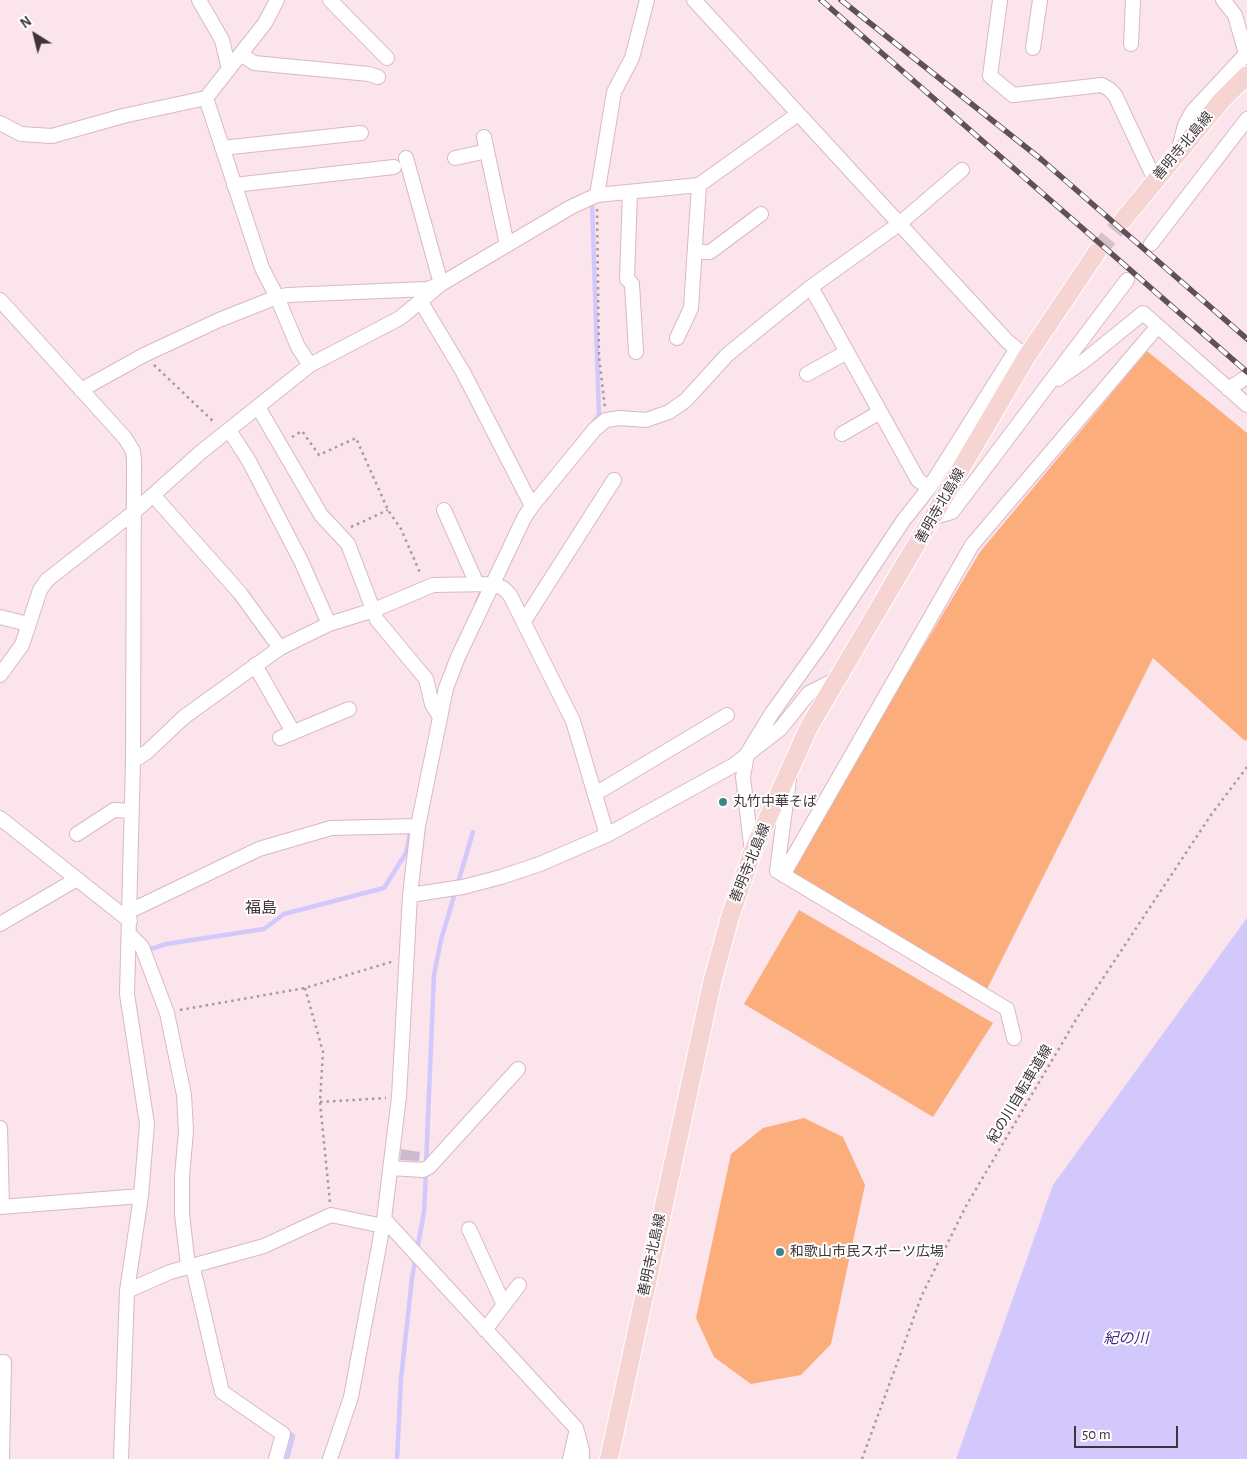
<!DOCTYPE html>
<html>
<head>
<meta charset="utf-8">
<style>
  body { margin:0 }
  #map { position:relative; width:1247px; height:1459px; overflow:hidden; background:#fce4ed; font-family:"Alegreya Sans",sans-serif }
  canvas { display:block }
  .north { position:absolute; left:10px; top:10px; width:50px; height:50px; -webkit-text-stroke:4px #fff; paint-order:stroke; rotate:324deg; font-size:14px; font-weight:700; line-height:20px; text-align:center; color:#3f3438 }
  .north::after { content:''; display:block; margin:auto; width:18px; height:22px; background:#3f3438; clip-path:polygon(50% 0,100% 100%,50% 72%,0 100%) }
  .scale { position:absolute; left:1074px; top:1426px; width:104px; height:22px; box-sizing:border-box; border:2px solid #3f3438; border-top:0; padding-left:6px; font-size:15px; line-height:18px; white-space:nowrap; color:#3f3438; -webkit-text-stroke:4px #fff; paint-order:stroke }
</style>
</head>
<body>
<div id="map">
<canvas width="1247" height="1459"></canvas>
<div class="north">N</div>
<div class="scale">50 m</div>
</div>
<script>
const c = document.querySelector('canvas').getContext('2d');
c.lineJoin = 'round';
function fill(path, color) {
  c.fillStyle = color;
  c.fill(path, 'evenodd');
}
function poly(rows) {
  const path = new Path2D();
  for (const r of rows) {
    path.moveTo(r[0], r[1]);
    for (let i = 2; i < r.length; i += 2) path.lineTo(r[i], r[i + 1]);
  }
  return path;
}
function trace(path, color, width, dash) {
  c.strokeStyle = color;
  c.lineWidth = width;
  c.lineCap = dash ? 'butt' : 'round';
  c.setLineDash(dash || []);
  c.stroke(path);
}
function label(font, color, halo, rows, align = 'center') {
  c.font = font + ' "Alegreya Sans","Noto Sans JP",sans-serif';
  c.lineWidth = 4;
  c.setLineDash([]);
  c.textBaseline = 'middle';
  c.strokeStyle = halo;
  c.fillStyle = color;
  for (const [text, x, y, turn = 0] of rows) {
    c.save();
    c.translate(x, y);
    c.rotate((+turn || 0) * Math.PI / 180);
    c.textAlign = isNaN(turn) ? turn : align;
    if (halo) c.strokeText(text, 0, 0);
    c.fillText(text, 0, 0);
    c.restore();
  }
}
const green = poly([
  [1147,351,1247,433,1247,739,1245,741,1153,658,987,989,788,873,980,552],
  [799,910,993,1023,933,1117,744,1004],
  [804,1118,843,1137,865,1185,831,1344,801,1375,751,1384,714,1357,696,1318,731,1154,763,1128]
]);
const water = poly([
  [1247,918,1247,1459,956,1459,1053,1185]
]);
const stream = poly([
  [592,201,599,415,593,423],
  [477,602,484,586],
  [145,951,166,944,264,929,284,914,384,888,406,853,411,829],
  [426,1165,434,975,441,940,473,832],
  [286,1431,293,1436,287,1459],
  [397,1459,401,1379,412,1278,424,1212,426,1172]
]);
const building = poly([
  [401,1149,420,1152,419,1161,400,1160]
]);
const majorTunnel = poly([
  [1097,252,1123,220]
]);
const path = poly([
  [597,209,599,357,605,408],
  [154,365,215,423],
  [292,437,302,431,319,455,356,438,388,510,401,529,421,575],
  [351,527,388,510],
  [305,988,323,1052,320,1102,330,1203],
  [180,1010,305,988,394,961],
  [320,1102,386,1098],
  [862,1459,922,1295,966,1206,1080,1013,1211,815,1247,767]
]);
const minor = poly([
  [199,0,222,40,229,69],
  [330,0,387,58],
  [694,0,1007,341,1024,355],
  [1000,0,990,76,1013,95,1102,85,1109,89,1115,95,1155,180],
  [1223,0,1235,15,1246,54],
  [1131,44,1133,0],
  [1033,48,1040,0],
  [241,54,254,63,369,74,378,77],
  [206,98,262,268,277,297,298,347,310,365],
  [0,123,21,134,52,136,123,116,206,98,265,23,277,0],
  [484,137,507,245],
  [222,148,361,133],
  [1178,152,1185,125,1192,112,1247,53],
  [455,158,487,151],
  [234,185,394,167],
  [630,192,627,279,632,284,636,352],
  [597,195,614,92,632,58,647,0],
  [1151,244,1247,119],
  [695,252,710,252,761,214],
  [811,287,918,480,929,488],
  [0,300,125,438,133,451,134,460,133,761,127,994,147,1124,141,1196,127,1291,121,1459],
  [421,302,463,372,532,506],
  [677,338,691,308,699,185],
  [807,374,847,352],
  [1058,379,1084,361,1143,313,1247,405],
  [1228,389,1247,377],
  [81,390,144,355,219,320,277,297,288,295,427,289,441,284,571,207,597,195,699,185,798,114],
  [258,407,321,515,348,544,377,620,426,679,432,704,440,717],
  [229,430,249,461,301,561,329,624],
  [842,434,880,412],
  [153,495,240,593,280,648],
  [444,510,477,584],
  [934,517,952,512,1127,280],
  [0,617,28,624],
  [524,621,614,480],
  [255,665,293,732],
  [0,675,22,645,40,590,47,580,134,512,201,452,310,365,400,318,441,284,406,158],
  [280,738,349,709],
  [133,761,147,752,184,717,280,648,329,624,374,610,433,585,492,584,503,588,510,595,573,721,607,835],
  [789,779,777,871,1007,1009,1014,1038],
  [595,794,727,715],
  [0,818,130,921],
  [77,834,114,810,132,811],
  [752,853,743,777,747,754,772,713,820,646,903,521,929,488,1016,350],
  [783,875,972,545,1158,326],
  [410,895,418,826,446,688,458,657,524,518,532,506,595,429,606,420,620,418,646,420,669,412,686,400,727,355,771,319,811,287,899,224,962,170],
  [130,911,259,849,331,828,418,826],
  [0,924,77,879],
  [129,934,142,947,167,1013,184,1095,186,1131,182,1176,182,1214,188,1266,194,1272,222,1392,283,1434,276,1459],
  [0,1128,2,1207],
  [390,1168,423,1170,429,1167,518,1069],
  [0,1207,141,1196],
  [384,1219,576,1428,582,1450,582,1459],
  [469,1229,504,1305],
  [127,1291,170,1272,264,1246,331,1215,383,1226],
  [485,1330,519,1285],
  [0,1362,4,1362,2,1459],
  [330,1459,351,1397,384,1219,399,1097,410,895,463,887,501,877,540,864,607,835,734,765,780,729,809,693,837,679],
  [570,1459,576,1433]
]);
const major = poly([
  [1123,220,1222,100,1247,75],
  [609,1459,712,983,730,917,752,853,809,727,1027,356,1097,252]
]);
const rail = poly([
  [821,0,1247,372],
  [841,0,1042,160,1247,339]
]);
const markers = [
  [723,802,5,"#3c848a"],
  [780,1252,5,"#3c848a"]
];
const streetNames = [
  ["善明寺北島線",1183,146,-50],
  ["善明寺北島線",940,506,-60],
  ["善明寺北島線",750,863,-68],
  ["紀の川自転車道線",1020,1094,-59],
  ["善明寺北島線",652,1255,-78]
];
const poiNames = [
  ["丸竹中華そば",733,802],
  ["和歌山市民スポーツ広場",790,1252]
];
const waterNames = [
  ["紀の川",1126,1338]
];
const quarterNames = [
  ["福島",261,908]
];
fill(green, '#fbad7b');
fill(water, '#d2c8fc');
trace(stream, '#d2c8fc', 4.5);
fill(building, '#cebacf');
trace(majorTunnel, '#d6c1c9', 18, [18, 9]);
trace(minor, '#d7b9c4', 16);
trace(major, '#fff', 20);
trace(path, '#aa989f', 2.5, [2.5, 4]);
trace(minor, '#fff', 14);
trace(major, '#f6d4d2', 18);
trace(rail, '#5f5156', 5.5);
trace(rail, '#fff', 4, [11]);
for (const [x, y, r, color] of markers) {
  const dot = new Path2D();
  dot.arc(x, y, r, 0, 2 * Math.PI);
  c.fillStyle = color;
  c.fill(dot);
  trace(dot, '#fff', 2);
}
label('14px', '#3f3438', '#fff', streetNames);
label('14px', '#3f3438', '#fff', poiNames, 'left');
label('italic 15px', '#462585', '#fff', waterNames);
label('16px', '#3f3438', '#fff', quarterNames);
</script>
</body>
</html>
